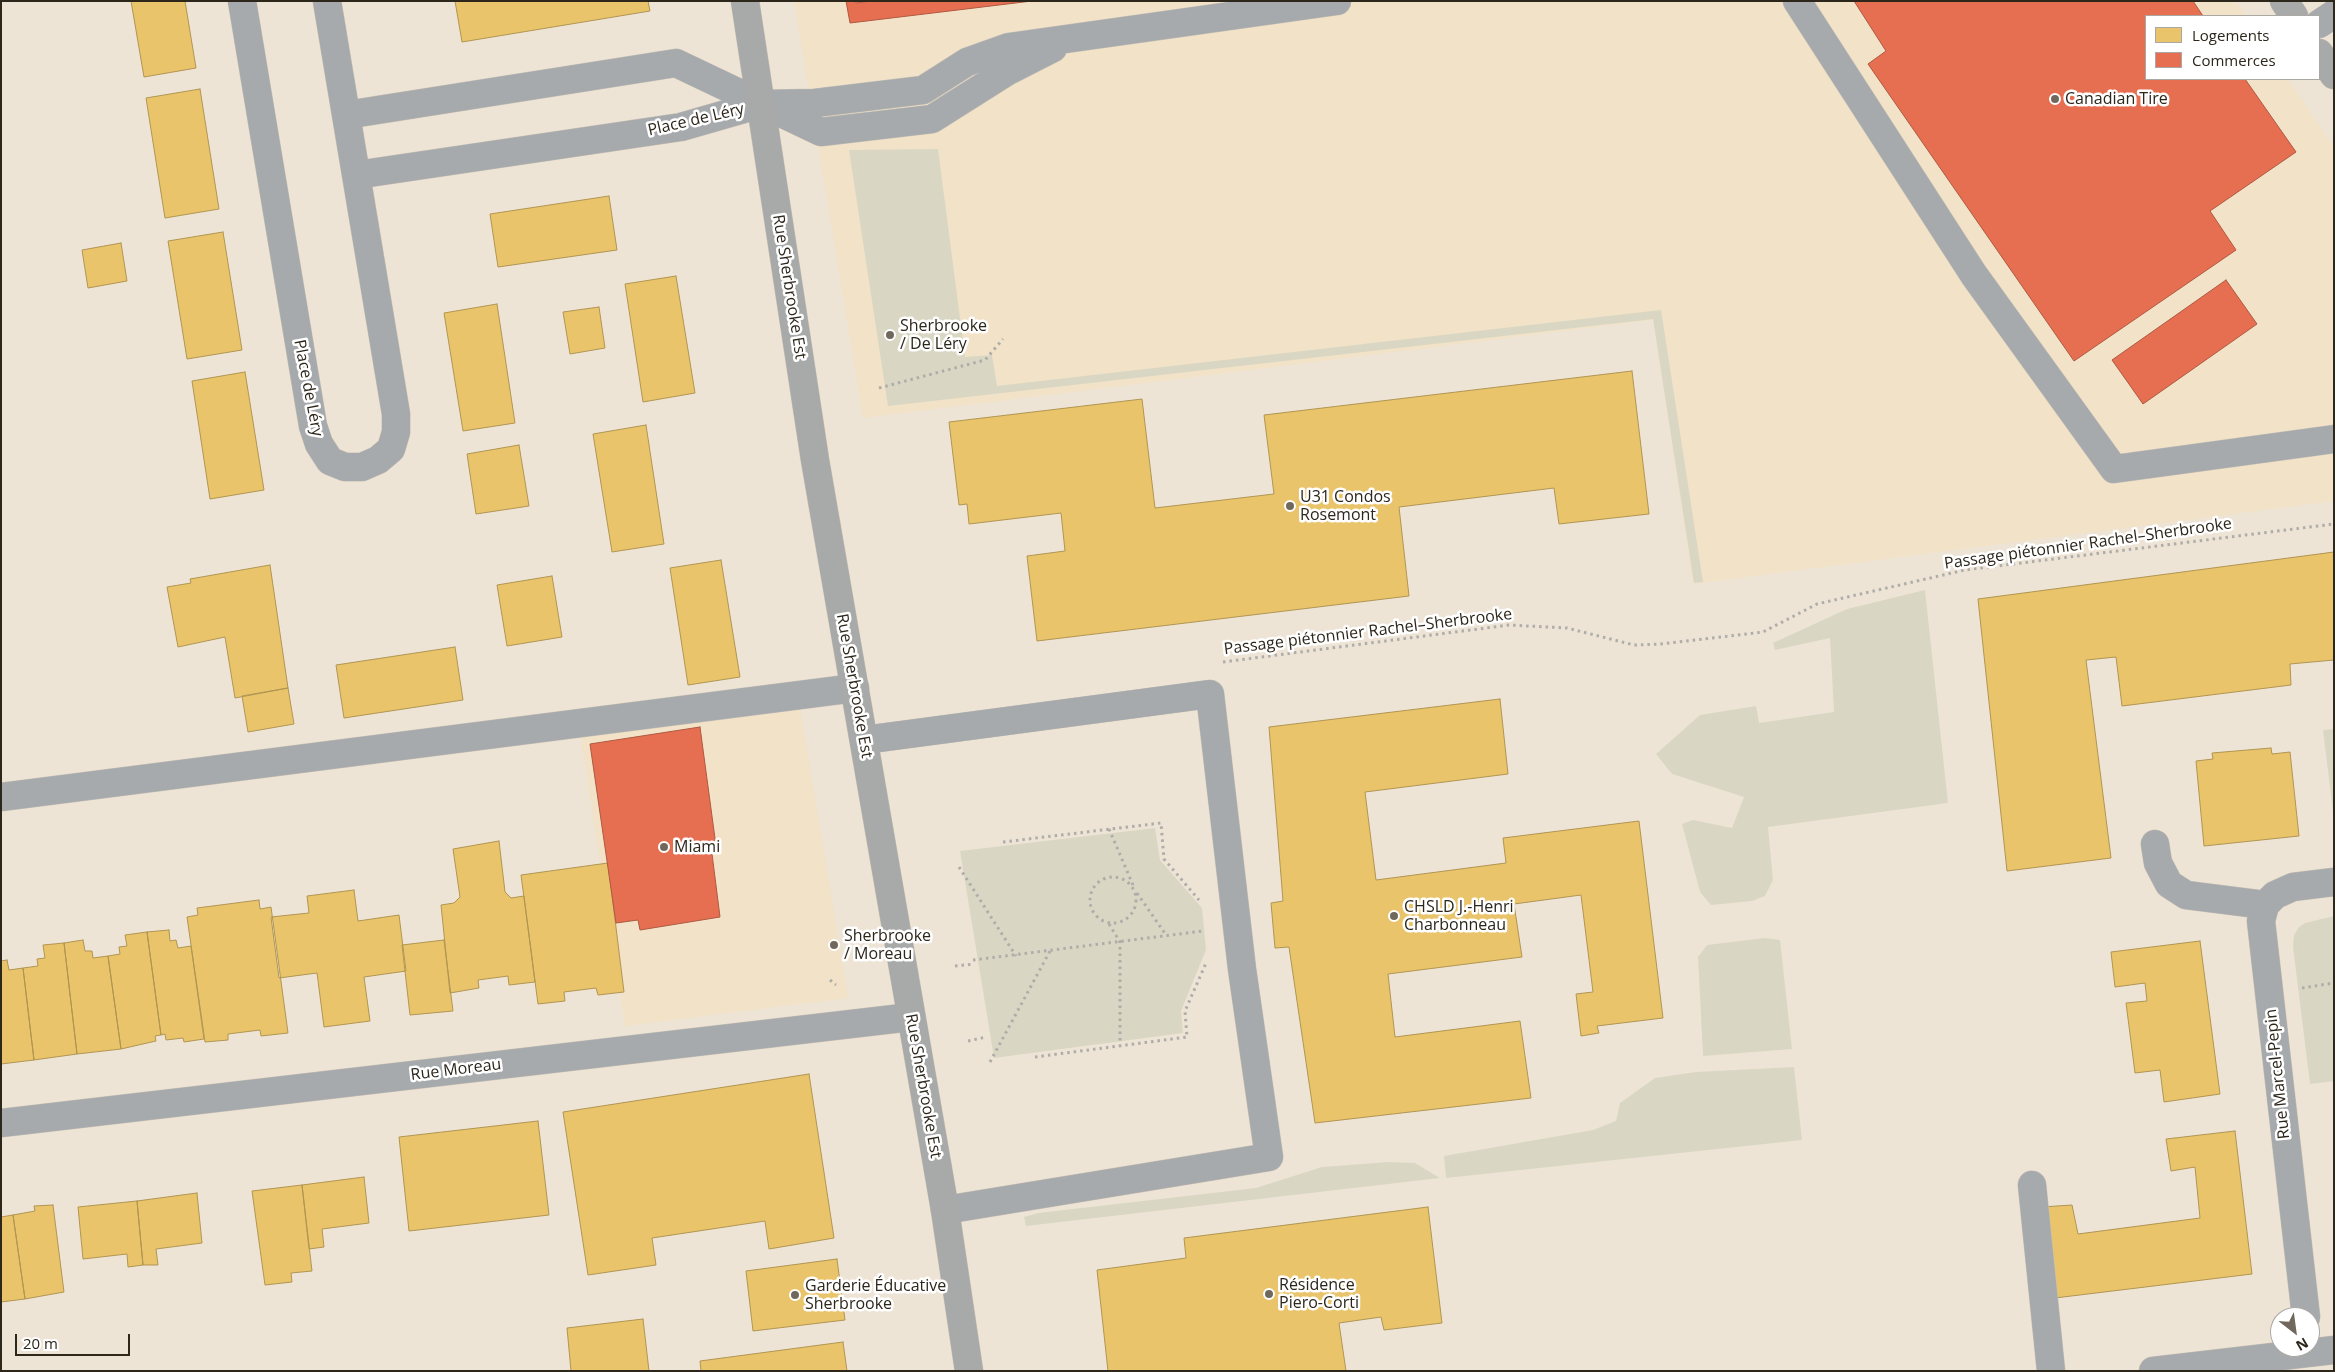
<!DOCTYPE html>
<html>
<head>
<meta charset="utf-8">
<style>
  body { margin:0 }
  #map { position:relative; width:2335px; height:1372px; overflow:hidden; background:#eee4d6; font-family:"Open Sans",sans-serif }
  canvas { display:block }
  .frame { position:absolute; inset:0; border:2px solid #2c261b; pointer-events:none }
  .legend { position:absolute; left:2145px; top:15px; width:175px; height:65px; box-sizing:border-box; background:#fff; border:1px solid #aba8a4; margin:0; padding:6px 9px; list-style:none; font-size:15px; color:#2c261b }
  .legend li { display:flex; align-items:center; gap:10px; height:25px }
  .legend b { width:25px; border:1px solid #aba8a4 }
  .north { position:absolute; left:2270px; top:1307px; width:50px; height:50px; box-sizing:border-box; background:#fff; border:1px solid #aba8a4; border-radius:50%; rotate:150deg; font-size:14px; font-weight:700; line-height:20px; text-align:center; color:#2c261b }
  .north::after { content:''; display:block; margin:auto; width:18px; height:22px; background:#70685c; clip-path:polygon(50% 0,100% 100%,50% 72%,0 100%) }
  .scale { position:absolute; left:15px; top:1334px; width:115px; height:22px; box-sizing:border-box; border:2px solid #2c261b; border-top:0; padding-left:6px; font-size:15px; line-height:18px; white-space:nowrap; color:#2c261b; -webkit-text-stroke:4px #fff; paint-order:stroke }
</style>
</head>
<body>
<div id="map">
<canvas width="2335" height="1372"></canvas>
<div class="frame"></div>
<ul class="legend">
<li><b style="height:14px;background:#e9c46a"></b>Logements</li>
<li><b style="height:14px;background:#e76f51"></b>Commerces</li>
</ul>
<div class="north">N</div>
<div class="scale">20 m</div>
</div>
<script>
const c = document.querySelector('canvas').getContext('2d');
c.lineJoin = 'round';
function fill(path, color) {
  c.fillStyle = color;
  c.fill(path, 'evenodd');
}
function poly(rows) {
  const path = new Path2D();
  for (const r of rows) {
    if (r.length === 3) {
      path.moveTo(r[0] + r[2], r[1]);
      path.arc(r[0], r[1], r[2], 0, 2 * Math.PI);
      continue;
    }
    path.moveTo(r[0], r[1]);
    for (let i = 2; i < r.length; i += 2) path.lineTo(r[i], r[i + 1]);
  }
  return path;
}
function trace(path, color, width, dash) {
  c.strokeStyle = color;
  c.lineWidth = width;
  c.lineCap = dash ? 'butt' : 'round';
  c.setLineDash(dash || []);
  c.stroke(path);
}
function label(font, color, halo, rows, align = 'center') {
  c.font = font + ' "Open Sans",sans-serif';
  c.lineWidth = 5;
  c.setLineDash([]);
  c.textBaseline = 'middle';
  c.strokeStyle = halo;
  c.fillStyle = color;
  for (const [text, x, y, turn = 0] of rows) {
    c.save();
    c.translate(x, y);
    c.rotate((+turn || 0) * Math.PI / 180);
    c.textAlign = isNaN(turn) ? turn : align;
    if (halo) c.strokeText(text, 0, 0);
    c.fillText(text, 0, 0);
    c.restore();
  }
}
const built = poly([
  [794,1,2236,1,2246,16,2146,16,2146,79,2288,79,2334,147,2334,501,1693,584,1653,320,863,418],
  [797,688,848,998,625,1026,578,718]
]);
const green = poly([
  [938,149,965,357,992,355,997,386,1661,310,1703,582,1694,583,1653,319,888,406,849,150],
  [1925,590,1948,803,1768,827,1773,880,1765,896,1752,901,1711,905,1700,892,1682,824,1693,820,1732,828,1744,797,1672,774,1656,754,1700,715,1756,706,1759,723,1834,712,1830,638,1775,650,1773,643,1847,609],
  [2334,729,2334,820,2323,730],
  [1155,828,1160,860,1202,908,1206,950,1181,1011,1183,1033,994,1058,960,851],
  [2334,916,2334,1081,2310,1084,2293,947,2294,935,2299,927,2305,923],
  [1765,938,1780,940,1792,1049,1703,1056,1698,957,1707,945],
  [1794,1067,1802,1140,1446,1178,1444,1156,1593,1130,1616,1121,1620,1103,1655,1078,1696,1072],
  [1389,1162,1415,1163,1440,1178,1026,1226,1024,1217,1038,1213,1256,1188,1322,1167]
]);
const homes = poly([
  [131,1,185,1,196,68,144,77,131,1],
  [455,1,648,1,650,11,462,42,455,1],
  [200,89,219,209,165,218,146,98,200,89],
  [609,196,617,250,498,267,490,214,609,196],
  [223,232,242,350,187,359,168,241,223,232],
  [121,243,127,281,88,288,82,250,121,243],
  [676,276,695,393,643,402,625,284,676,276],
  [497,304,515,423,463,431,444,313,497,304],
  [599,307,605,348,570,354,563,312,599,307],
  [1632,371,1649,514,1559,524,1554,488,1399,507,1409,596,1037,641,1027,556,1065,551,1061,513,969,524,967,504,959,505,949,422,1142,399,1155,508,1274,494,1264,415,1632,371],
  [245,372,264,490,210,499,192,381,245,372],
  [646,425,664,544,612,552,593,434,646,425],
  [519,445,529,506,476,514,467,454,519,445],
  [2334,552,2334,660,2290,664,2291,685,2122,706,2116,657,2086,660,2111,858,2007,871,1978,599,2334,552],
  [721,560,740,677,688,685,670,568,721,560],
  [270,565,288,688,235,698,225,637,178,647,167,587,191,583,190,579,270,565],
  [552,576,562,637,507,646,497,585,552,576],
  [455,647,463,700,344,718,336,665,455,647],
  [288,688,294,724,248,732,242,696,288,688],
  [1500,699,1508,774,1365,792,1376,880,1506,863,1503,838,1639,821,1663,1018,1597,1026,1599,1033,1581,1036,1576,994,1593,992,1581,895,1514,904,1522,957,1388,974,1395,1037,1520,1021,1531,1098,1315,1123,1289,947,1275,948,1271,903,1283,901,1269,727,1500,699],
  [2271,748,2272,754,2290,752,2299,836,2204,846,2196,761,2213,759,2212,753,2271,748],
  [499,841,505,892,511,898,524,896,535,982,509,985,508,976,478,980,479,988,450,993,441,905,454,903,460,897,453,849,499,841],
  [608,863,624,992,598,995,596,988,564,992,565,1001,538,1004,521,875,608,863],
  [354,890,358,921,399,915,406,971,364,977,370,1021,324,1027,317,973,279,978,271,917,309,913,307,896,354,890],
  [259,900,260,909,271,907,288,1033,261,1036,260,1030,228,1034,228,1040,205,1042,187,917,198,915,197,908,259,900],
  [169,930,170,941,176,940,178,948,191,946,204,1039,184,1042,183,1038,166,1040,165,1034,161,1035,147,932,169,930],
  [147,932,161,1035,155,1036,156,1041,121,1049,108,956,120,954,119,947,127,946,125,935,147,932],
  [83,940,85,951,92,951,93,958,108,956,121,1049,77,1054,64,943,83,940],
  [444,940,453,1011,410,1015,402,945,444,940],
  [2200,941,2220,1094,2164,1102,2160,1070,2135,1073,2126,1003,2147,1001,2145,983,2115,987,2111,952,2200,941],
  [64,943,77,1054,34,1060,23,968,38,966,37,959,45,958,43,945,64,943],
  [7,960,9,970,23,968,34,1060,1,1064,1,961,7,960],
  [809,1074,834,1238,769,1249,765,1221,652,1238,656,1265,588,1275,563,1112,809,1074],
  [538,1121,549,1215,409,1231,399,1137,538,1121],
  [2235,1131,2252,1274,2055,1298,2042,1207,2072,1205,2078,1234,2200,1218,2195,1167,2171,1171,2166,1139,2235,1131],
  [364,1177,369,1223,322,1229,324,1247,309,1249,302,1185,364,1177],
  [302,1185,312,1271,291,1273,292,1282,265,1285,252,1191,302,1185],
  [197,1193,202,1243,156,1249,158,1265,143,1265,137,1201,197,1193],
  [137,1201,143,1265,128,1267,127,1254,83,1259,78,1207,137,1201],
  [53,1205,64,1292,25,1299,13,1215,35,1211,34,1206,53,1205],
  [1428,1207,1442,1323,1384,1330,1381,1317,1339,1323,1346,1371,1108,1371,1097,1270,1186,1258,1184,1238,1428,1207],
  [13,1215,25,1299,1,1302,1,1217,13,1215],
  [837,1259,845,1320,753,1331,746,1271,837,1259],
  [643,1319,649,1371,571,1371,567,1328,643,1319],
  [843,1342,847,1371,701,1371,700,1361,843,1342]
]);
const shops = poly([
  [846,1,856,1,856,3,871,1,1032,1,850,23,846,1],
  [1854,1,2193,1,2203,16,2146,16,2146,79,2245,79,2296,152,2210,211,2236,250,2074,361,1868,64,1886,51,1854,1],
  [2226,280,2257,324,2143,404,2112,360,2226,280],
  [700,727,716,846,711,846,720,917,640,930,638,920,616,923,590,744,700,727]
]);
const path = poly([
  [879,388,985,360,1003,339],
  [1223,662,1509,625,1567,628,1634,645,1660,644,1763,632,1817,604,1965,570,2334,524],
  [1109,829,1133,885],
  [1003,842,1161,823,1164,859,1199,900],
  [959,867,1016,956],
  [1113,900,23],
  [1137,893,1166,935],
  [1109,924,1120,942,1120,1046],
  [973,960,1203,931],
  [955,966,974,964],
  [830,980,836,985],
  [2302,988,2334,983],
  [968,1041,986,1037],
  [1035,1057,1187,1037,1185,1011,1206,963],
  [990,1062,1050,951]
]);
const minor = poly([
  [242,1,313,426,319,444,330,461,345,467,362,467,378,460,391,449,396,432,396,414,327,1],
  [1797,1,1974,275,2114,469,2334,439],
  [2319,24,2334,14],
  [346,115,676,63,821,132,838,130,932,119,1008,71,1053,48],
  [356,175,681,127,761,104,815,103,923,90,967,62,1009,47,1337,1],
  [864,740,1210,694,1242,969,1269,1157,945,1210],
  [1,797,855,688],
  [2155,844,2158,863,2169,884,2186,895,2265,905],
  [1,1123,911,1017],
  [2032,1185,2051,1371],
  [2306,1317,2261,921,2265,905,2275,895,2293,887,2334,882],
  [2153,1371,2334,1350]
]);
const major = poly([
  [745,1,815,460,945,1210,969,1371],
  [2284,1,2294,16],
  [2319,53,2334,75]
]);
const markers = [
  [2055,99,5,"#70685c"],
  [890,335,5,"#70685c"],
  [1290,506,5,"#70685c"],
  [664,847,5,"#70685c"],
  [1394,916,5,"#70685c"],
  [834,945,5,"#70685c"],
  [1269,1294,5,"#70685c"],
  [795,1295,5,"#70685c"]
];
const poiNames = [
  ["Canadian Tire",2065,99],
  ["Sherbrooke",900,326],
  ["/ De Léry",900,344],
  ["U31 Condos",1300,497],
  ["Rosemont",1300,515],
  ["Miami",674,847],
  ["CHSLD J.-Henri",1404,907],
  ["Charbonneau",1404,925],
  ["Sherbrooke",844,936],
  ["/ Moreau",844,954],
  ["Résidence",1279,1285],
  ["Piero-Corti",1279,1303],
  ["Garderie Éducative",805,1286],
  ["Sherbrooke",805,1304]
];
const streetNames = [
  ["Place de Léry",696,120,-13],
  ["Rue Sherbrooke Est",789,287,81],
  ["Place de Léry",308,388,79],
  ["Passage piétonnier Rachel–Sherbrooke",2088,544,-8],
  ["Passage piétonnier Rachel–Sherbrooke",1368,632,-7],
  ["Rue Sherbrooke Est",854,686,80],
  ["Rue Moreau",456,1070,-7],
  ["Rue Marcel-Pepin",2278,1074,-96],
  ["Rue Sherbrooke Est",923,1086,80]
];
fill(built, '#f1e2c8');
fill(green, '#d9d7c3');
fill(homes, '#e9c46a');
trace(homes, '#b09552', 1);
fill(shops, '#e76f51');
trace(shops, '#af5941', 1);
trace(minor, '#c9c1b6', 29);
trace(major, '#c9c1b6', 29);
trace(path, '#aeada9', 3, [2.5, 4]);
trace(minor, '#a6aaac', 28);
trace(major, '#a7aaa9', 28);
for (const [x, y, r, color] of markers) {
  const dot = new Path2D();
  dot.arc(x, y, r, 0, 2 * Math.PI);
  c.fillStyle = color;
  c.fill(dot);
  trace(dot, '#fff', 2);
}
label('16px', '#2c261b', '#fff', poiNames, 'left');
label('16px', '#2c261b', '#fff', streetNames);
</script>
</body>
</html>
